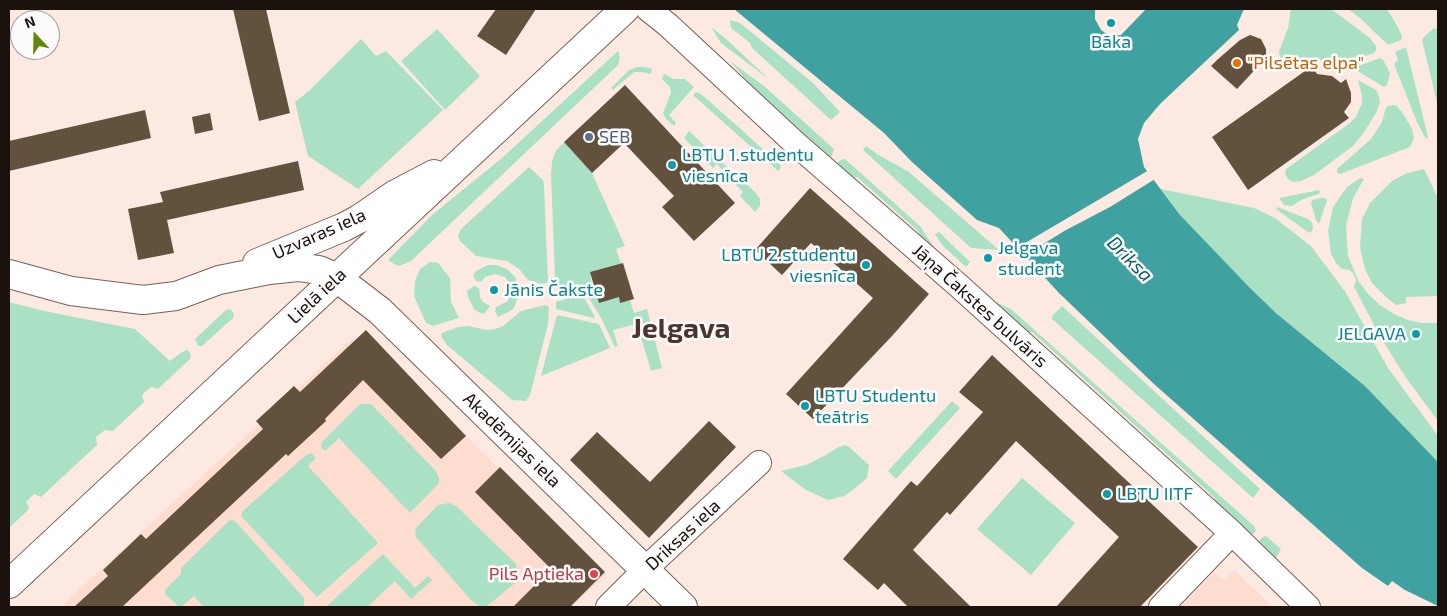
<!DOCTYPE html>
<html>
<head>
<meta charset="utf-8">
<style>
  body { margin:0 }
  #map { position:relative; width:1447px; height:616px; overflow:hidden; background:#fceae2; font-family:"Exo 2",sans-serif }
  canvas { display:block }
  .frame { position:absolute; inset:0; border:10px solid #1b110d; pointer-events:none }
  .north { position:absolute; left:10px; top:10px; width:50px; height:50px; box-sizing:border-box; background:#fbfbfb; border:1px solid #a19d9c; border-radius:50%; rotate:339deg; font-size:14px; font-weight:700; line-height:20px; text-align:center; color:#1b110d }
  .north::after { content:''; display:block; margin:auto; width:18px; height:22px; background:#62870c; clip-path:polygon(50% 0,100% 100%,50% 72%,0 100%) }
</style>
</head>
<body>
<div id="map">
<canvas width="1447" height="616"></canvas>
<div class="frame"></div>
<div class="north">N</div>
</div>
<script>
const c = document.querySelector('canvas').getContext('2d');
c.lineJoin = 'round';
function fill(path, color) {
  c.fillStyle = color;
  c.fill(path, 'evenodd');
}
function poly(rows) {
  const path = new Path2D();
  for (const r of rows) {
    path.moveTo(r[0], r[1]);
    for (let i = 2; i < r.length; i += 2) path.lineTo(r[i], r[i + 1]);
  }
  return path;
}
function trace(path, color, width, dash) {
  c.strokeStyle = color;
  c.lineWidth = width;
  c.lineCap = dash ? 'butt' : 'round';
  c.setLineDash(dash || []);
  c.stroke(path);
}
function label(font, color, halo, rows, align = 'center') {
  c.font = font + ' "Exo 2",sans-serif';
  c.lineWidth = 5;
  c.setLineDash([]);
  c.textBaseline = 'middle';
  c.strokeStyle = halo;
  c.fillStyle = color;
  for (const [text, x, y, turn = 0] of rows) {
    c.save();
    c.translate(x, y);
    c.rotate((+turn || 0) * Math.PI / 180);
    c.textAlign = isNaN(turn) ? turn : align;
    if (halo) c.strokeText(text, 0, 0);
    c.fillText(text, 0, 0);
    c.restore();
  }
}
const built = poly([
  [365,335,606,575,572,607,60,607,350,340],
  [1234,570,1273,607,1181,607,1214,572,1225,580]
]);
const green = poly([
  [1291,9,1331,9,1370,38,1376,46,1376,50,1374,53,1357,59,1332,65,1318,59,1304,57,1292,60,1284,59,1280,57,1279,51,1288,28],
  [1348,9,1387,9,1399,29,1402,37,1401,40,1388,45,1361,19],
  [730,20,740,23,813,83,840,112,831,120,752,48,750,43,731,28],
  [711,27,725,38,770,80,721,43],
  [1434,28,1438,29,1438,107,1422,40,1424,37],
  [437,29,480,76,445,110,401,61],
  [361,39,376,56,386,51,443,110,358,189,308,156,295,102,310,90],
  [1406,47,1425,125,1428,137,1426,139,1417,122,1394,64,1398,60,1395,52],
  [618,51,620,58,618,65,411,261,399,266,394,264,388,260,432,215,502,158],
  [1380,58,1383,60,1388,69,1390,74,1387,85,1384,87,1354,69,1356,67],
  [730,61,764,86,834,149,831,158,756,91],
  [637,67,645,67,652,69,651,74,641,72,634,72,613,90,611,88,629,70],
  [664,74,673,79,685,79,694,87,669,115,676,123,674,126,666,119,663,113,671,93,670,87,662,79],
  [1358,80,1376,90,1379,96,1380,102,1376,113,1363,134,1353,146,1314,175,1301,181,1292,182,1288,179,1285,174,1286,169,1350,123,1356,117,1362,103,1362,96],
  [696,92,701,94,743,131,780,165,781,168,778,171,693,95],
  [1393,105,1397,106,1404,115,1412,129,1414,138,1410,147,1340,174,1337,173,1337,169,1371,139,1382,122,1386,107],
  [689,131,728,168,724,172,717,164,713,168,684,138],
  [564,142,592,173,625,246,616,249,621,264,590,272,592,285,561,293,557,289,555,278,551,176,552,161,556,151],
  [866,146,877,154,909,172,999,250,971,248,863,150],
  [845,159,920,226,936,250,918,238,919,234,917,230,857,177,852,179,836,165,840,160],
  [529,167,543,180,544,186,548,281,546,283,541,284,528,280,519,269,507,261,476,256,460,241,458,235,462,228],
  [1424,169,1438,198,1438,296,1406,297,1406,303,1396,305,1387,298,1372,283,1365,269,1360,248,1362,219,1370,203,1392,181,1407,173],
  [1360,178,1364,179,1353,198,1346,226,1348,256,1358,280,1368,294,1380,305,1394,314,1408,320,1421,323,1438,323,1438,421,1406,378,1381,338,1354,287,1356,280,1353,273,1349,270,1342,269,1336,263,1331,254,1328,231,1333,207,1347,187],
  [741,179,756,193,760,199,760,206,755,212,740,196,743,192,735,184],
  [1161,189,1254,208,1275,218,1311,246,1346,293,1388,368,1438,436,1438,462,1365,386,1277,314,1250,288,1198,235,1180,215],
  [1319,190,1320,192,1319,194,1303,199,1292,206,1284,205,1279,198],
  [1321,198,1325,198,1327,200,1319,224,1316,220,1311,203,1312,200],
  [1277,207,1308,219,1312,223,1313,227,1312,231,1309,233,1276,209],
  [939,232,970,262,966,267,943,246,935,234],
  [430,262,438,263,450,278,451,302,459,318,433,326,426,323,414,296,415,281,420,269],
  [488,265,496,265,507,269,515,277,517,283,511,285,505,277,495,274,485,277,481,282,476,281,473,275,476,271],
  [474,286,479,288,480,297,483,302,490,306,484,314,478,312,474,309,468,297,467,291],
  [511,290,518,290,519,292,515,306,512,310,498,317,495,312,496,307,508,301],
  [594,291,595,294,619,297,620,303,630,300,634,313,647,309,662,368,651,371,637,324,613,330,618,346,615,347,601,318,586,293],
  [582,294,595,317,594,318,556,309,556,302],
  [991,300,1011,309,1254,526,1256,531,1249,537,1215,506,1214,497,1032,332,1022,333],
  [9,302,44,311,135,329,170,361,182,352,187,350,191,354,190,359,158,389,151,387,142,395,144,402,113,431,105,430,96,437,97,445,41,497,34,494,26,502,28,505,29,509,9,528],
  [545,305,549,307,548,324,530,395,526,401,512,400,447,345,441,336,442,333,458,327,468,326,487,330,495,329,503,326,521,311],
  [1062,306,1260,489,1253,498,1052,319,1052,316],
  [230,309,233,312,234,317,202,346,198,346,195,339,226,310],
  [557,315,599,324,610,348,541,376],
  [952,401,960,408,896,479,888,471],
  [360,404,371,404,435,470,439,478,439,483,410,513,339,438,325,451,321,447,322,442],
  [845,445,849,447,869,465,867,478,854,489,844,496,828,500,806,490,781,471,806,465,826,455,837,448],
  [311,453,316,458,308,466,378,543,317,597,241,516,243,511,306,455],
  [1022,478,1075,523,1031,575,977,529],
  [449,503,456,506,516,564,518,574,515,583,487,606,479,606,470,599,416,537,415,529,438,505],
  [230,520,233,520,236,522,304,598,304,607,204,607,194,596,181,607,179,607,165,594,165,590,181,574,181,568],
  [1266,536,1281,549,1274,561,1256,544,1263,537],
  [383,554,415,588,428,576,432,580,411,599,395,581,367,607,328,607,327,606]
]);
const water = poly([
  [734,9,1095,9,1095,19,1101,30,1110,36,1121,35,1146,9,1244,9,1237,25,1239,30,1193,73,1160,104,1144,123,1138,139,1144,167,1180,215,1250,288,1277,314,1365,386,1438,462,1438,606,1405,590,1392,581,1388,586,1362,568,1154,384,1059,293,999,228,977,220,912,162,884,133]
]);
const pier = poly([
  [1149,170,1155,179,1110,207,1066,230,1022,257,1015,249]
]);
const building = poly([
  [233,9,266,9,290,113,259,121],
  [496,9,536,9,506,55,477,36],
  [1250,35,1261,39,1266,49,1266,55,1264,60,1237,89,1211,66,1217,60,1240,40],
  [1312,66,1317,74,1332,76,1341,83,1346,79,1351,93,1351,102,1344,112,1349,118,1248,190,1212,137],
  [625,85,735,203,694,241,662,207,674,196,624,143,592,173,564,142],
  [145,110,151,138,9,171,9,141],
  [210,113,213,130,195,134,192,117],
  [298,161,304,190,167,220,174,253,138,260,128,209,163,202,160,192],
  [810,188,929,294,892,336,813,419,786,394,873,298,811,243,782,275,755,250],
  [623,263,634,299,620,303,619,297,599,303,590,272],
  [366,330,466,436,441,459,363,380,325,419,326,421,288,456,286,454,122,607,74,607,108,576,103,570,141,534,146,539,263,429,256,421,294,386,300,392],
  [992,355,1198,547,1140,607,1056,607,1119,537,1016,441,950,515,947,512,913,550,971,607,908,607,884,583,878,590,843,559,911,481,917,486,983,412,959,392],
  [709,421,736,447,649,538,570,460,597,432,650,482],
  [500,467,605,572,570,607,513,607,551,569,475,492]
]);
const minor = poly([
  [648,9,668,25,796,144,959,286,1232,533,1308,607],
  [608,607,656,559,759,463],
  [1161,607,1232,533]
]);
const major = poly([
  [257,263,344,227,359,219,394,195,434,174],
  [9,274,71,291,143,300,176,296,219,280,269,270,298,267,319,270,337,278,380,311,683,607],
  [9,584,625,9]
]);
const markers = [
  [1111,23,5,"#0f9aa8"],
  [1237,63,5,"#e8710a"],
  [589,137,5,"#5c6f8a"],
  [672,165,5,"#0f9aa8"],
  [988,258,5,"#0f9aa8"],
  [866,265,5,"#0f9aa8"],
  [494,290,5,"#0f9aa8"],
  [1416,334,5,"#0f9aa8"],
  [805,406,5,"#0f9aa8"],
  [1107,494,5,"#0f9aa8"],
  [594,574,5,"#e0444e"]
];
const cultureNames = [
  ["Bāka",1111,42,"center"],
  ["LBTU 1.studentu",682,155],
  ["viesnīca",682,176],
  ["Jelgava",998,248],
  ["student",998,269],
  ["LBTU 2.studentu",856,255,"right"],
  ["viesnīca",856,276,"right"],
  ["Jānis Čakste",504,290],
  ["JELGAVA",1406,334,"right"],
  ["LBTU Studentu",815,396],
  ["teātris",815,417],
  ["LBTU IITF",1117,494]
];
const foodNames = [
  ["\"Pilsētas elpa\"",1247,63]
];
const serviceNames = [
  ["SEB",599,137]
];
const streetNames = [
  ["Uzvaras iela",319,234,-24],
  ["Lielā iela",317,296,-43],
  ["Jāņa Čakstes bulvāris",980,306,42],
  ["Akadēmijas iela",512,440,44],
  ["Driksas iela",683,535,-43]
];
const healthNames = [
  ["Pils Aptieka",584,574]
];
const waterNames = [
  ["Driksa",1130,259,45]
];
const townNames = [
  ["Jelgava",681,329]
];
fill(built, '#fcddd0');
fill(green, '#aae1c5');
fill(water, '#40a1a1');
fill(pier, '#fceae2');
fill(building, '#62523d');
trace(minor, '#7a6055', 26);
trace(major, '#7a6055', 30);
trace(minor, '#fff', 24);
trace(major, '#fff', 28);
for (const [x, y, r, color] of markers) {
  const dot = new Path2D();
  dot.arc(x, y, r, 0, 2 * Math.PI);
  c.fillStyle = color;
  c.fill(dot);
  trace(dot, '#fbfbfb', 2);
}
label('18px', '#0d838f', '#fbfbfb', cultureNames, 'left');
label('18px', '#c56008', '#fbfbfb', foodNames, 'left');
label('18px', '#4e5e75', '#fbfbfb', serviceNames, 'left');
label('18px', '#1b110d', '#fbfbfb', streetNames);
label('18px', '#be3a42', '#fbfbfb', healthNames, 'right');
label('italic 19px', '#0c5e5f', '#fbfbfb', waterNames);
label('bold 28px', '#4d352b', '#fbfbfb', townNames);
</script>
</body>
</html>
